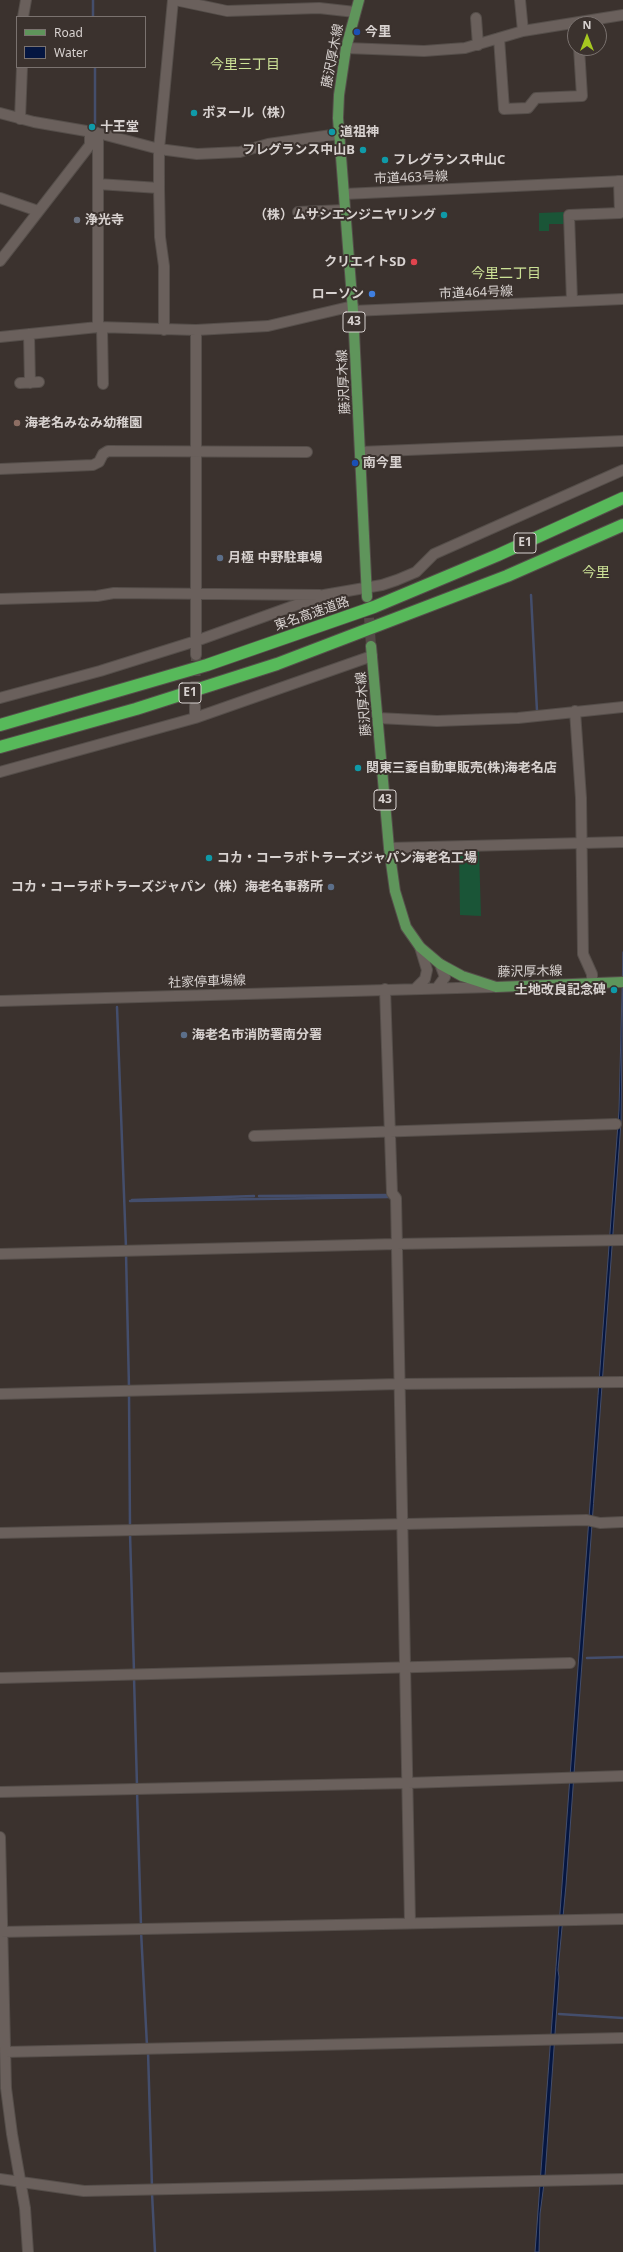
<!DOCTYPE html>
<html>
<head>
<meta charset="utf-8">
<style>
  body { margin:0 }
  #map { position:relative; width:623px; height:2252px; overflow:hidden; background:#3b322e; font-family:"Noto Sans",sans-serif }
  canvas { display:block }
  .legend { position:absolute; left:16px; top:16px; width:130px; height:52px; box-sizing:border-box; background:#3b322e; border:1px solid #7a726f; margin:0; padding:5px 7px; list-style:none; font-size:12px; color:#d8d2d0 }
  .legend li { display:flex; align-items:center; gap:8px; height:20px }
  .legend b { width:20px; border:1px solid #7a726f }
  .north { position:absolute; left:567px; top:16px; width:40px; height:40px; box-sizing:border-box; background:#3b322e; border:1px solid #7a726f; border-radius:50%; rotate:0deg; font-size:11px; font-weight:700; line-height:16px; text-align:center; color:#d8d2d0 }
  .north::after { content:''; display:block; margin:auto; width:14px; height:18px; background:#a6c820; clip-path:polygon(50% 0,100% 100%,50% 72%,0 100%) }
</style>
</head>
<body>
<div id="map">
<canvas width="623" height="2252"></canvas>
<ul class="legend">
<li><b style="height:5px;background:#5f955b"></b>Road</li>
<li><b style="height:11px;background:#051641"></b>Water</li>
</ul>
<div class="north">N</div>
</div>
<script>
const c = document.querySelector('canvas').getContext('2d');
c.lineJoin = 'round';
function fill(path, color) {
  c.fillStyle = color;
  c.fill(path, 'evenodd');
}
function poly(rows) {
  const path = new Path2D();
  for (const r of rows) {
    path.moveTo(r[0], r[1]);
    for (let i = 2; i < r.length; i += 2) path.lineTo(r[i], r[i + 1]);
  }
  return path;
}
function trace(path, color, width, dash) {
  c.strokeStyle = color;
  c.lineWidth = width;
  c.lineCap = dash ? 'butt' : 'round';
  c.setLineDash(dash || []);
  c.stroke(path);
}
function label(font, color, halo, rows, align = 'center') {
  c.font = font + ' "Noto Sans","Noto Sans JP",sans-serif';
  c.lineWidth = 4;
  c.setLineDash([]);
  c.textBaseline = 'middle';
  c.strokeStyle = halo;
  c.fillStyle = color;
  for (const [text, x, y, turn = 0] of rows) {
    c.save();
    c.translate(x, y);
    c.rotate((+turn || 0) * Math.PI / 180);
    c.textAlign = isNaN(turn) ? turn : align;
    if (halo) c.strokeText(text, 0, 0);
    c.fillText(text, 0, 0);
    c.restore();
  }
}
const green = poly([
  [565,212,566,224,549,224,549,231,539,231,539,213],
  [479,850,481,916,460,915,459,851]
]);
const water = poly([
  [623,952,621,1122,566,1885,558,1970,559,1977,545,2176,540,2214,539,2252,535,2252,619,1110,623,952]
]);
const stream = poly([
  [93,0,93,17],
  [95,130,95,67],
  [531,595,537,711],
  [117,1007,126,1248],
  [259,1196,389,1195],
  [132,1200,254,1196],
  [130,1201,390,1197],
  [126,1253,129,1388],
  [129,1393,130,1528],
  [130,1533,134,1672],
  [587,1658,623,1657],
  [134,1677,137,1786],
  [137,1791,141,1926],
  [141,1931,147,2046],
  [559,2014,623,2018],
  [148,2051,152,2188],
  [152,2193,155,2252]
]);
const streetTunnel = poly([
  [195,706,196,655]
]);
const primaryTunnel = poly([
  [368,603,371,646]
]);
const street = poly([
  [175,0,227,11,319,8,355,12],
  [520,0,523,31],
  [23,17,26,0],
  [476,18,478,45],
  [499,38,504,109,528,108,536,98,582,96,579,48],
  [346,48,424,51,465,48,523,31,623,15],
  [0,113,34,122,98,133,159,149,197,154,240,152,268,144,339,134],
  [20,119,22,67],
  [98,184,159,188],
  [0,198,38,211],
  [298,212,345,210],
  [0,261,90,145,90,132],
  [572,301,569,215,620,213,619,181],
  [98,327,98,133],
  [102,327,103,384],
  [164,330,164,266,160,237,159,188,159,149,173,0],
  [29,334,30,383],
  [0,337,98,327,196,330,268,326,353,306],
  [20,383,39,382],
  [360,452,623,441],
  [0,469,93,465,99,462,103,454,108,451,307,452],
  [0,599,97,596,114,593,320,595],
  [196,655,196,330],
  [0,698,100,671,196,641,324,595,382,585,397,580,416,572,434,554,623,470],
  [195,706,195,718],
  [575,711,581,798,583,954,592,974,592,983],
  [378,718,437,721,518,718,623,707],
  [0,772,195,718,372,656],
  [389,848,623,842],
  [385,989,392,1193,396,1198,410,1923],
  [254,1136,616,1124],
  [0,1254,396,1244,623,1240],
  [0,1394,399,1384,623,1382],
  [0,1533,587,1520,600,1523,623,1522],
  [0,1678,570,1663],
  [0,1792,408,1783,623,1776],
  [0,1837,6,2088,12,2134,25,2208,28,2252],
  [0,1932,623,1919],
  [5,2052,623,2038],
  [0,2179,84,2191,623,2179]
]);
const secondary = poly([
  [344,194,623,181],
  [353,311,623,299],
  [416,988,425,979,427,970,420,947],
  [437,988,445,977,440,964],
  [0,1001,492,987]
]);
const primary = poly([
  [359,0,346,48,339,95,338,118,353,311,367,597],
  [371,646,389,848,395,891,406,927,420,947,440,964,462,976,496,987,623,982]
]);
const highway = poly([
  [0,725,207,665,374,607,498,555,623,498],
  [0,747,136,709,277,664,507,576,623,525]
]);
const markers = [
  [357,32,4,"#1a4fb4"],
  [194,113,4,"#0f9aa8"],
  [92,127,4,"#0f9aa8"],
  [332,132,4,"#0f9aa8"],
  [363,150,4,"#0f9aa8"],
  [385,160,4,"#0f9aa8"],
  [444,215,4,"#0f9aa8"],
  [77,220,4,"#6b7280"],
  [414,262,4,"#e0444e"],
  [372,294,4,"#3f7fe0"],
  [17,423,4,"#8d6e63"],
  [355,463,4,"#1a4fb4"],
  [220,558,4,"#5c6f8a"],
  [358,768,4,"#0f9aa8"],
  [209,858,4,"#0f9aa8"],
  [331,887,4,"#5c6f8a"],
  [614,990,4,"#0f9aa8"],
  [184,1035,4,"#5c6f8a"]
];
const shields = [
  [354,322,22],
  [525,543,22],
  [190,693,22],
  [385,800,22]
];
const shieldNames = [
  ["43",354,322],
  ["E1",525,543],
  ["E1",190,693],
  ["43",385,800]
];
const poiNames = [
  ["今里",365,32],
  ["ボヌール（株）",202,113],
  ["十王堂",100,127],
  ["道祖神",340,132],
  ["フレグランス中山B",355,150,"right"],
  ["フレグランス中山C",393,160],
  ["（株）ムサシエンジニヤリング",436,215,"right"],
  ["浄光寺",85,220],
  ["クリエイトSD",406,262,"right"],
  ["ローソン",364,294,"right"],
  ["海老名みなみ幼稚園",25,423],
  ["南今里",363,463],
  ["月極 中野駐車場",228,558],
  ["関東三菱自動車販売(株)海老名店",366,768],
  ["コカ・コーラボトラーズジャパン海老名工場",217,858],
  ["コカ・コーラボトラーズジャパン（株）海老名事務所",323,887,"right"],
  ["土地改良記念碑",606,990,"right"],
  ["海老名市消防署南分署",192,1035]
];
const streetNames = [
  ["藤沢厚木線",333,56,-79],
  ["市道463号線",411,178,-2],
  ["市道464号線",476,293,-2],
  ["藤沢厚木線",344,382,-93],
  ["東名高速道路",312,614,-19],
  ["藤沢厚木線",364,704,-95],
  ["藤沢厚木線",530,972,-1],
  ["社家停車場線",207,982,-2]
];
const neighbourhoodNames = [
  ["今里三丁目",245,65],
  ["今里二丁目",506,274],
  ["今里",596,573]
];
fill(green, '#1a5537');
fill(water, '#051641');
trace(water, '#444e6c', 1);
trace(stream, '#444e6c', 2.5);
trace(streetTunnel, '#534a46', 10, [10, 5]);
trace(primaryTunnel, '#534a46', 10, [10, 5]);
trace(street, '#554e4a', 12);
trace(secondary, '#554e4a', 12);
trace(primary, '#554e4a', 12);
trace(highway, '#554e4a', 14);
trace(street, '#6a605c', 10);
trace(secondary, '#6a605c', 10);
trace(primary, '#5f955b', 10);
trace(highway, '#57b95a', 12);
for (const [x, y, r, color] of markers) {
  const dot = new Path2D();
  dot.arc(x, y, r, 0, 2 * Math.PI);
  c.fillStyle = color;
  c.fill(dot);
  trace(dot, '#3b322e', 1.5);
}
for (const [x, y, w] of shields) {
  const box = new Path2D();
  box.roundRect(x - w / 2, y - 10, w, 20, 3);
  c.fillStyle = '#3b322e';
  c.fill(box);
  trace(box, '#d8d2d0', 1);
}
label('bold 12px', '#d8d2d0', null, shieldNames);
label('bold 13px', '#d8d2d0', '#3b322e', poiNames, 'left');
label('13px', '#d8d2d0', '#3b322e', streetNames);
label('14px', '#cce196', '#3b322e', neighbourhoodNames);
</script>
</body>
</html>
